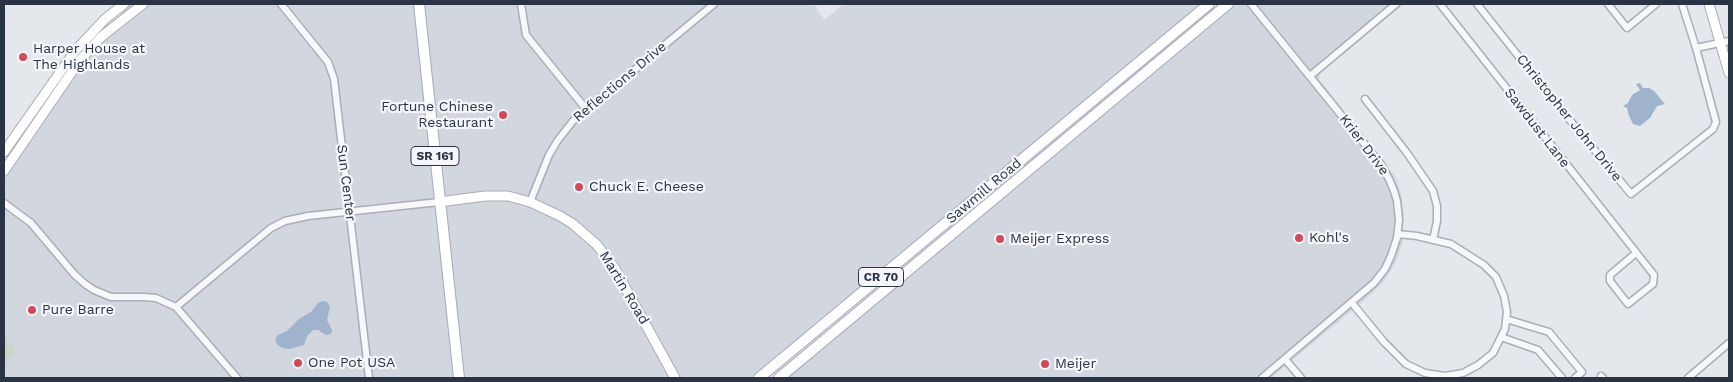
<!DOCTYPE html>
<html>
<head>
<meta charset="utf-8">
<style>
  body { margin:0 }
  #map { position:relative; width:1733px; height:382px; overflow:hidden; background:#e4e7ec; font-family:"Work Sans",sans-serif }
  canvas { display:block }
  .frame { position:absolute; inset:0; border:5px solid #2b3445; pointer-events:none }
</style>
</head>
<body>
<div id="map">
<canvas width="1733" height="382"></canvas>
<div class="frame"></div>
</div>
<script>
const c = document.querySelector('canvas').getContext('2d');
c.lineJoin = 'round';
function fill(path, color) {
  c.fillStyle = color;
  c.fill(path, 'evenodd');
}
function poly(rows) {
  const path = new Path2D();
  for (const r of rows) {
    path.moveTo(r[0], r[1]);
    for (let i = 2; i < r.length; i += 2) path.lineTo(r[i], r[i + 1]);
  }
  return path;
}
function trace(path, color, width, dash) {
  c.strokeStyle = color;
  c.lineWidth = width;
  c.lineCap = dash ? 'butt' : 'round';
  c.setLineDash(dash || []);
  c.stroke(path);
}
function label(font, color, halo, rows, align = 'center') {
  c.font = font + ' "Work Sans",sans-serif';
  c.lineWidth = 4.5;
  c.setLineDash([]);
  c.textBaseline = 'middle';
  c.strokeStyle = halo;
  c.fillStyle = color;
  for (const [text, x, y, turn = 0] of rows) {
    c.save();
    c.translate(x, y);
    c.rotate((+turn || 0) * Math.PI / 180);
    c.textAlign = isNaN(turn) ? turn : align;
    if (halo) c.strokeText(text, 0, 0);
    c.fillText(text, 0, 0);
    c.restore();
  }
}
const built = poly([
  [114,4,814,4,824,20,844,4,1209,4,759,378,4,378,4,171,66,79,123,19],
  [1236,4,1404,4,1320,73,1319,79,1385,162,1396,178,1401,194,1404,214,1402,244,1396,262,1385,280,1373,293,1271,378,786,378]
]);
const green = poly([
  [4,335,15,349,12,357,4,364]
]);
const water = poly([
  [1640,83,1643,88,1649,88,1654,91,1665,104,1657,106,1650,118,1640,126,1633,124,1629,116,1627,108,1623,106,1628,103,1632,95,1640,90,1636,84],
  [323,301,327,302,330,307,327,320,332,330,331,334,326,335,318,330,313,330,307,336,304,345,290,349,282,348,277,344,275,339,278,335,287,331,299,319,311,312,318,303]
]);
const street = poly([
  [281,4,328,62,334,79,369,378],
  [521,4,526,35,586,109],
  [1251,4,1380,163,1389,179,1394,191,1397,201,1399,220,1397,238,1391,256,1385,269,1374,283,1262,378],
  [1440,4,1654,275,1653,284,1628,304,1610,281,1610,275,1636,253],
  [1477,4,1554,101,1631,194,1713,129,1716,122,1696,48,1682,4],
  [1608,4,1627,28,1656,4],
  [1696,48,1729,41],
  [1310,76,1396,4],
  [1365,99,1407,153,1433,191,1437,206,1437,221,1433,240],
  [530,202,549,155,558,140,573,121,714,4],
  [4,203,31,223,74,274,85,284,94,290,111,297,144,297,156,298,176,307,237,378],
  [1352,303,1384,342,1406,364,1425,373,1445,376,1463,373,1478,365,1493,353,1505,329,1507,312,1504,296,1496,277,1484,265,1451,244,1417,236,1398,234],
  [176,307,271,228,285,221,308,216,439,202],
  [1506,319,1549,332,1582,372,1575,378],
  [1501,337,1538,350,1562,378],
  [1285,359,1301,378],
  [1601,376,1603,378],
  [1688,378,1729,343]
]);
const secondary = poly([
  [1709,4,1729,73],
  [4,152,75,51,105,19,124,4],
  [4,171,80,60,101,37,143,4],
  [439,202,485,196,508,196,530,202,560,216,573,224,597,245,614,267,675,378]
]);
const primary = poly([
  [419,4,459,378],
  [759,378,1209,4],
  [779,378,1228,4]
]);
const markers = [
  [23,57,5,"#d1495b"],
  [503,115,5,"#d1495b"],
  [579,187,5,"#d1495b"],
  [1299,238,5,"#d1495b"],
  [1000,239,5,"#d1495b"],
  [32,310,5,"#d1495b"],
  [298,363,5,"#d1495b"],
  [1045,364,5,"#d1495b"]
];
const shields = [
  [435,156,48],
  [881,277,45]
];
const shieldNames = [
  ["SR 161",435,156],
  ["CR 70",881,277]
];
const poiNames = [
  ["Harper House at",33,49],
  ["The Highlands",33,65],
  ["Fortune Chinese",493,107,"right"],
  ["Restaurant",493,123,"right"],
  ["Chuck E. Cheese",589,187],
  ["Kohl's",1309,238],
  ["Meijer Express",1010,239],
  ["Pure Barre",42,310],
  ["One Pot USA",308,363],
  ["Meijer",1055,364]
];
const streetNames = [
  ["Reflections Drive",620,82,-40],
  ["Christopher John Drive",1569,118,51],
  ["Sawdust Lane",1537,128,52],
  ["Krier Drive",1364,145,53],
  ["Sun Center",346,183,83],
  ["Sawmill Road",984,191,-40],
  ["Martin Road",624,288,59]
];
fill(built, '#d2d6de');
fill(green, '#c9d6c5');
fill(water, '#9fb4cc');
trace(street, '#a9aeb7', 9);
trace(secondary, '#a9aeb7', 11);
trace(primary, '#a3abb8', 12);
trace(street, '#f7f8fa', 6);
trace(secondary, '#fff', 9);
trace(primary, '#fff', 10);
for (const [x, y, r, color] of markers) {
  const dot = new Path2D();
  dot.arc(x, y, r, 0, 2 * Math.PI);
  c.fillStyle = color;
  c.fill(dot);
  trace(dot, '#f4f6f9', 2);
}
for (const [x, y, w] of shields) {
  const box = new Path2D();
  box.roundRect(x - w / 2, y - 9.5, w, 19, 4);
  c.fillStyle = '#f4f6f9';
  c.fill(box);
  trace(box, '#2b3445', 1);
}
label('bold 12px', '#2b3445', null, shieldNames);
label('14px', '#2b3445', '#f4f6f9', poiNames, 'left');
label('14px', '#2b3445', '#f4f6f9', streetNames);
</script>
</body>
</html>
